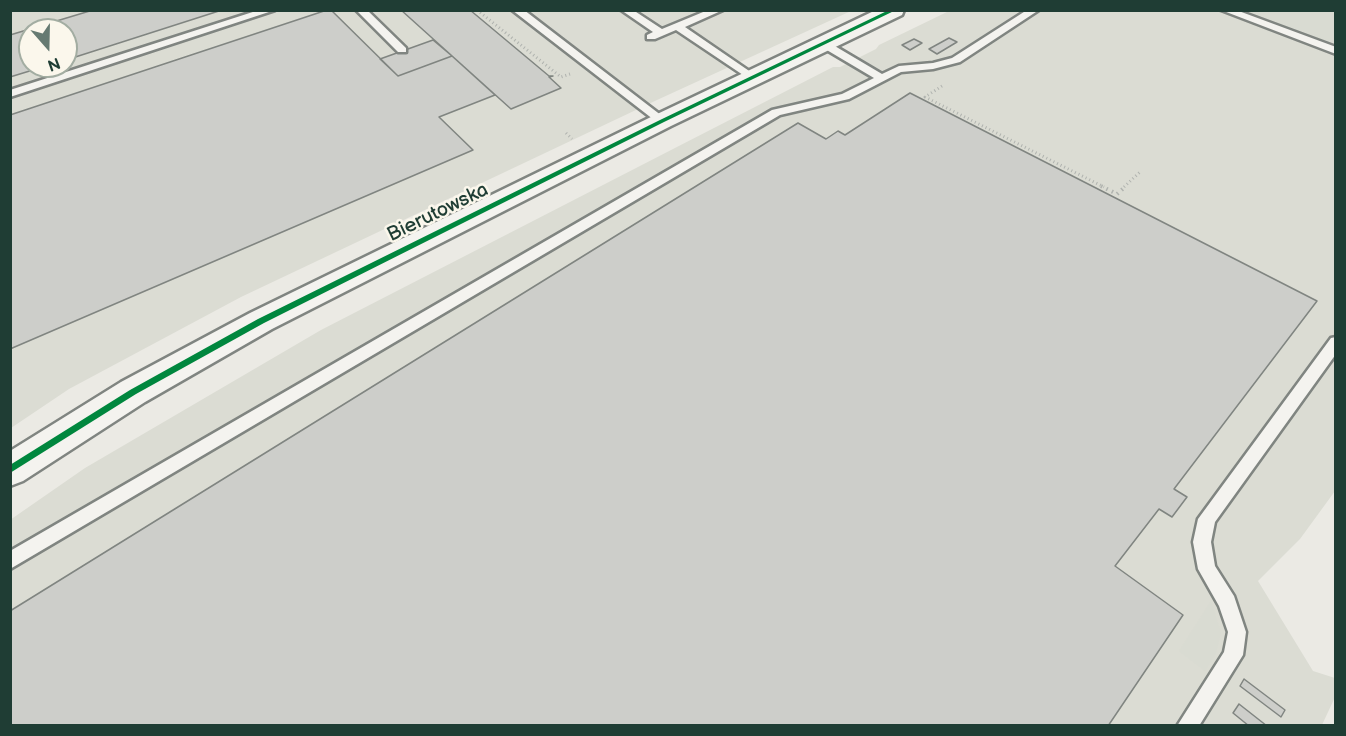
<!DOCTYPE html>
<html>
<head>
<meta charset="utf-8">
<style>
  body { margin:0 }
  #map { position:relative; width:1346px; height:736px; overflow:hidden; background:#ebeae4; font-family:"Balsamiq Sans",sans-serif }
  canvas { display:block }
  .frame { position:absolute; inset:0; border:12px solid #1f3d34; pointer-events:none }
  .north { position:absolute; left:18px; top:18px; width:60px; height:60px; box-sizing:border-box; background:#fbf7ec; border:2px solid #a3ada2; border-radius:50%; rotate:160deg; font-size:16px; font-weight:700; line-height:24px; text-align:center; color:#1f3d34 }
  .north::after { content:''; display:block; margin:auto; width:21px; height:27px; background:#667a72; clip-path:polygon(50% 0,100% 100%,50% 72%,0 100%) }
</style>
</head>
<body>
<div id="map">
<canvas width="1346" height="736"></canvas>
<div class="frame"></div>
<div class="north">N</div>
</div>
<script>
const c = document.querySelector('canvas').getContext('2d');
c.lineJoin = 'round';
function fill(path, color) {
  c.fillStyle = color;
  c.fill(path, 'evenodd');
}
function poly(rows) {
  const path = new Path2D();
  for (const r of rows) {
    path.moveTo(r[0], r[1]);
    for (let i = 2; i < r.length; i += 2) path.lineTo(r[i], r[i + 1]);
  }
  return path;
}
function trace(path, color, width, dash) {
  c.strokeStyle = color;
  c.lineWidth = width;
  c.lineCap = dash ? 'butt' : 'round';
  c.setLineDash(dash || []);
  c.stroke(path);
}
function label(font, color, halo, rows, align = 'center') {
  c.font = font + ' "Balsamiq Sans",sans-serif';
  c.lineWidth = 5;
  c.setLineDash([]);
  c.textBaseline = 'middle';
  c.strokeStyle = halo;
  c.fillStyle = color;
  for (const [text, x, y, turn = 0] of rows) {
    c.save();
    c.translate(x, y);
    c.rotate((+turn || 0) * Math.PI / 180);
    c.textAlign = isNaN(turn) ? turn : align;
    if (halo) c.strokeText(text, 0, 0);
    c.fillText(text, 0, 0);
    c.restore();
  }
}
const built = poly([
  [11,11,851,11,657,100,241,297,69,389,11,428],
  [30,30,66,30,66,66,30,66],
  [949,11,1335,11,1335,491,1300,539,1258,581,1313,671,1335,678,1335,697,1322,725,11,725,10,520,85,468,321,330,673,149,833,67,840,67,876,49,879,45]
]);
const green = poly([
  [1245,11,1335,11,1335,45],
  [1211,601,1221,633,1216,653,1205,671,1179,651]
]);
const building = poly([
  [93,10,222,10,66,60,66,30,30,30,30,66,46,66,10,77,10,35,93,10],
  [327,10,331,10,398,76,452,56,495,95,439,117,473,150,10,349,10,115,327,10],
  [401,10,470,10,549,76,553,76,549,77,561,88,511,109,401,10],
  [949,38,957,42,937,54,929,49,949,38],
  [914,39,922,43,910,50,902,45,914,39],
  [433,40,452,56,398,76,380,59,433,40],
  [910,93,1317,301,1174,489,1187,497,1172,517,1159,509,1115,566,1183,615,1108,726,10,726,10,611,798,123,826,139,838,131,845,135,910,93],
  [1244,679,1285,710,1281,717,1240,686,1244,679],
  [1239,704,1267,726,1249,726,1233,713,1239,704]
]);
const pathFar1 = poly([
  [477,10,561,77,570,74],
  [942,86,925,97,1104,187],
  [566,133,572,139],
  [1124,187,1141,171]
]);
const path = poly([
  [1101,186,1117,194,1126,186]
]);
const lane = poly([
  [259,10,275,10,10,97,10,90,259,10],
  [356,10,367,10,406,48,406,52,398,52,356,10],
  [512,10,524,10,666,119,666,123,658,123,512,10],
  [621,10,633,10,662,29,708,10,723,10,685,27,758,77,753,80,749,79,676,30,655,39,647,39,647,35,653,32,621,10],
  [1027,10,1039,10,960,62,933,69,901,72,849,99,780,115,10,569,10,551,772,110,842,94,874,78,820,46,820,42,828,42,882,74,899,66,933,63,952,58,1027,10],
  [1221,10,1236,10,1336,47,1336,54,1221,10],
  [1336,337,1336,354,1215,522,1211,542,1215,566,1234,596,1246,632,1243,655,1199,726,1177,726,1224,652,1228,632,1219,606,1198,569,1193,542,1198,519,1331,338,1336,337]
]);
const secondary = poly([
  [876,10,904,10,902,15,671,126,272,329,145,402,23,481,10,486,10,451,121,382,250,313,653,116,876,10]
]);
const cycleway = poly([
  [889,10,896,10,664,122,264,323,136,394,10,473,10,465,130,390,258,319,660,120,889,10]
]);
const streetNames = [
  ["Bierutowska",438,213,-26]
];
fill(built, '#dbdcd3');
fill(green, '#d9dbd2');
fill(building, '#cdceca');
trace(building, '#808581', 1.5);
trace(lane, '#808581', 5);
trace(secondary, '#808581', 5);
trace(pathFar1, '#b0b3af', 3, [1, 3]);
trace(path, '#b0b3af', 4, [1.5, 4.5]);
fill(lane, '#f4f3ef');
fill(secondary, '#f4f3ef');
fill(cycleway, '#00873e');
label('20px', '#1f3d34', '#fbf7ec', streetNames);
</script>
</body>
</html>
